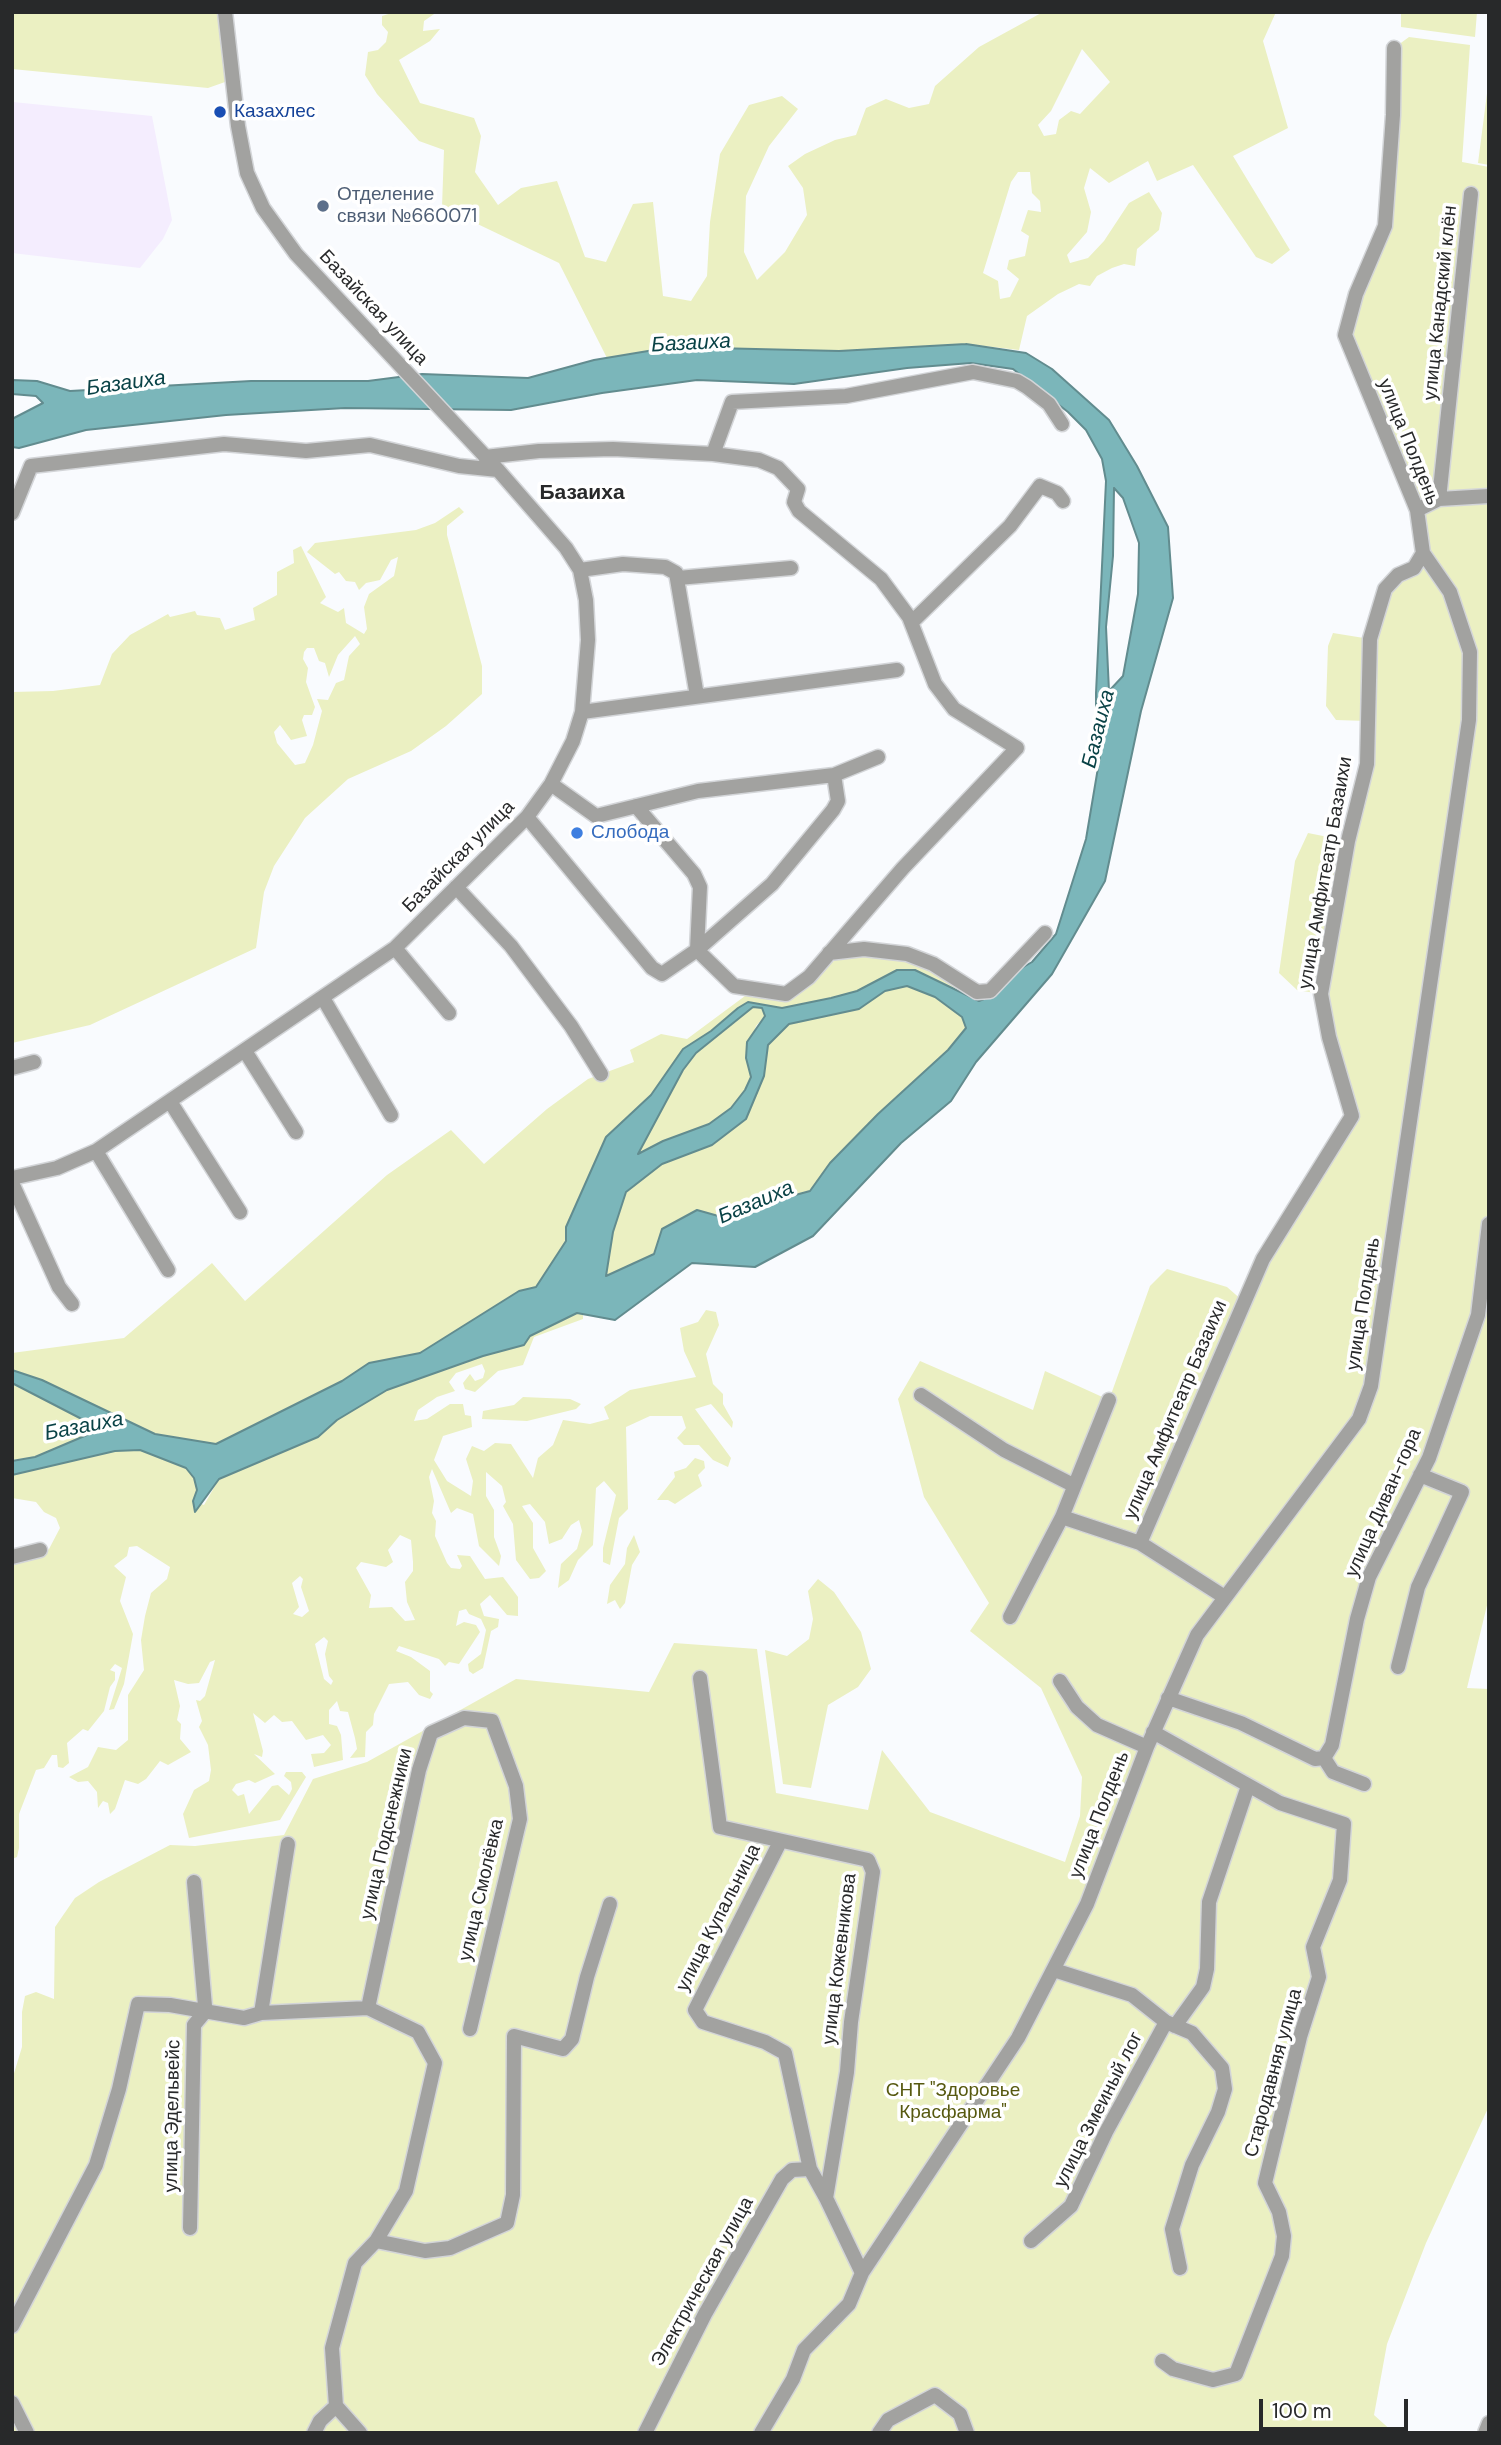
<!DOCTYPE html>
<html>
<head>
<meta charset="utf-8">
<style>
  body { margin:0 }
  #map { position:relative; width:1501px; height:2445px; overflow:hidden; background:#f9fbfe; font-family:"DM Sans",sans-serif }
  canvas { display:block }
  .frame { position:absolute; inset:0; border:14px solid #28292a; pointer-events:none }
  .scale { position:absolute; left:1259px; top:2399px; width:149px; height:32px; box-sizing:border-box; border:4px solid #28292a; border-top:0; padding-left:9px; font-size:21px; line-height:24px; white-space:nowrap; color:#28292a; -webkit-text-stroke:5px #fff; paint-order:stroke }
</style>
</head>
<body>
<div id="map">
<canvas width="1501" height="2445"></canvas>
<div class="frame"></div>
<div class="scale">100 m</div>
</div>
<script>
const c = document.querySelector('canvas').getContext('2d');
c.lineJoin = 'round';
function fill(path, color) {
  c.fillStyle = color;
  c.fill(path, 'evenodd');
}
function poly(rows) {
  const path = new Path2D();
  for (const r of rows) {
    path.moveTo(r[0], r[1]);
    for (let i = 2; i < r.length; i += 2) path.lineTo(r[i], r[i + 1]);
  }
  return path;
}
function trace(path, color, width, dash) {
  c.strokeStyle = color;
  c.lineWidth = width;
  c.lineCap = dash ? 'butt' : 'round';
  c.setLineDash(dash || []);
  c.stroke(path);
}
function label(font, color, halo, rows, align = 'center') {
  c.font = font + ' "DM Sans",sans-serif';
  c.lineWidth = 7;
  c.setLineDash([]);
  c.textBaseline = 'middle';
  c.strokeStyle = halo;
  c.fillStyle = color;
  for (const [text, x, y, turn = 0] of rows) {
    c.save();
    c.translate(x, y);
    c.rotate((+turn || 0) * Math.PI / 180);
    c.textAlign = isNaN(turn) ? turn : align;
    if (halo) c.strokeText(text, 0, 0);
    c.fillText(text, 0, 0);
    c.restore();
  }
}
const industrial = poly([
  [13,102,152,116,172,220,163,239,140,268,12,253]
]);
const green = poly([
  [12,12,218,12,225,82,208,88,12,69],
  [395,12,437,12,424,21,423,31,440,29,430,41,399,60,420,103,474,118,481,136,475,172,498,205,521,188,557,181,585,257,606,262,633,204,653,202,663,296,691,301,707,276,710,222,720,154,749,105,782,96,798,109,769,146,746,196,744,252,757,280,785,252,807,215,803,188,788,166,805,154,835,140,856,135,866,108,886,99,909,108,929,104,935,86,979,47,1043,12,1276,12,1263,41,1288,128,1233,156,1290,250,1272,264,1256,257,1193,165,1157,181,1148,161,1109,183,1090,168,1084,188,1091,212,1087,232,1067,255,1070,263,1088,258,1104,241,1129,203,1149,192,1162,213,1159,230,1137,249,1135,266,1124,264,1112,268,1097,276,1090,286,1079,284,1058,294,1027,316,1019,350,966,344,839,351,672,347,607,358,559,263,442,207,444,150,419,141,377,94,365,75,368,52,378,50,386,42,388,32,382,25,382,16],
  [1082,49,1110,82,1080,114,1071,111,1059,120,1056,134,1044,136,1038,125,1051,111],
  [1018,172,1030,172,1032,193,1040,201,1041,212,1028,210,1021,231,1029,236,1025,256,1009,260,1007,269,1019,279,1010,297,1000,299,998,281,983,273,1011,182],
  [1401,12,1477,12,1475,37,1401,27],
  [1409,37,1470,45,1462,162,1489,167,1489,1597,1467,1688,1489,1689,1489,2106,1426,2243,1387,2344,1374,2415,1394,2433,12,2433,12,2080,22,2047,22,2012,25,1996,36,1992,54,1999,55,1927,75,1898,99,1882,170,1845,195,1846,284,1835,313,1779,367,1762,516,1679,649,1692,674,1643,757,1649,776,1793,868,1810,882,1750,930,1812,1065,1862,1080,1816,1082,1777,1041,1688,970,1631,989,1603,924,1497,898,1399,920,1361,1033,1410,1045,1371,1109,1400,1150,1286,1167,1269,1227,1287,1243,1301,1352,1116,1321,994,1297,990,1279,973,1295,861,1308,833,1348,841,1367,721,1336,720,1326,706,1328,646,1333,633,1370,639,1385,589,1423,552,1417,510,1345,335,1385,226,1394,48],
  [1489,78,1489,165,1478,163],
  [459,507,464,512,447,526,447,535,482,666,482,694,446,726,411,751,348,779,305,818,274,866,264,892,256,948,90,1025,12,1043,12,692,53,691,100,685,112,654,130,635,168,614,170,617,195,611,197,615,220,618,225,630,255,620,253,608,277,595,277,572,294,563,293,550,301,546,326,597,320,603,338,612,344,608,346,623,364,634,367,629,364,607,369,594,394,576,398,557,391,560,380,580,366,583,359,590,355,582,346,581,339,572,335,574,307,552,315,543,416,530,435,523],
  [355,636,360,644,349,656,344,680,336,683,328,700,317,699,322,711,313,745,305,763,295,765,277,743,274,732,280,725,291,740,307,736,302,720,304,715,312,715,315,707,306,682,308,668,303,659,304,652,307,648,314,648,319,661,325,663,329,677,338,655],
  [865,954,914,963,994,995,979,1001,915,970,897,970,857,991,831,998,782,1008,748,1002,738,1008,711,1031,683,1049,651,1095,606,1137,566,1227,566,1241,536,1287,519,1291,420,1353,369,1363,342,1381,216,1444,155,1434,42,1380,12,1370,12,1353,124,1338,212,1263,245,1301,387,1175,451,1130,484,1164,547,1109,588,1079,634,1062,630,1050,661,1034,687,1039,749,993,784,999,839,957],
  [907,986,935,997,962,1017,966,1028,948,1050,878,1114,830,1163,810,1191,766,1203,729,1219,662,1229,654,1254,606,1277,613,1232,626,1192,662,1164,712,1145,764,1076,768,1045,789,1024,859,1009,885,990],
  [753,1007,762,1007,765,1016,756,1026,746,1058,751,1077,745,1090,731,1108,709,1124,663,1141,638,1154,683,1070,696,1053],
  [706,1310,716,1312,719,1325,706,1354,713,1384,723,1394,723,1404,733,1422,732,1428,711,1404,695,1409,731,1458,728,1467,713,1460,699,1445,684,1445,677,1438,686,1428,682,1416,650,1416,626,1427,628,1509,619,1518,610,1565,603,1562,603,1548,616,1495,604,1481,596,1488,593,1545,578,1560,569,1580,558,1588,561,1564,577,1549,582,1531,579,1520,571,1525,562,1539,549,1544,545,1522,530,1504,522,1506,533,1523,533,1548,546,1571,539,1578,530,1579,516,1560,513,1524,503,1506,506,1502,502,1486,486,1472,486,1496,494,1510,494,1537,501,1556,499,1566,479,1546,473,1514,457,1508,451,1513,432,1469,429,1477,434,1501,432,1513,436,1521,435,1536,447,1563,451,1568,460,1569,462,1566,457,1555,470,1556,485,1579,503,1577,518,1597,518,1616,507,1615,490,1595,480,1604,484,1616,499,1619,498,1627,491,1631,483,1668,473,1674,469,1671,468,1664,481,1654,486,1630,481,1619,469,1614,466,1609,459,1611,456,1626,464,1622,476,1625,480,1632,459,1664,449,1662,445,1666,439,1659,399,1646,396,1651,411,1657,430,1671,430,1691,433,1694,430,1699,419,1695,408,1682,389,1684,374,1714,373,1725,366,1732,365,1757,350,1758,357,1749,355,1738,348,1712,340,1711,337,1701,329,1710,329,1724,337,1726,341,1735,343,1760,314,1767,311,1754,324,1753,331,1745,323,1735,306,1740,292,1721,282,1722,274,1715,265,1723,253,1713,263,1751,262,1757,254,1754,275,1774,255,1783,249,1780,236,1784,232,1790,238,1796,244,1794,249,1814,272,1786,278,1785,289,1795,292,1789,291,1782,284,1776,286,1772,302,1772,306,1777,280,1820,189,1838,183,1814,194,1790,209,1781,211,1770,208,1745,199,1727,202,1721,196,1700,200,1701,205,1696,215,1660,210,1662,199,1683,188,1684,174,1680,180,1706,177,1720,181,1724,180,1739,191,1752,168,1765,160,1761,146,1779,138,1784,125,1780,115,1809,110,1814,108,1803,103,1801,98,1808,97,1792,88,1781,78,1782,69,1777,88,1767,98,1747,116,1750,128,1740,128,1695,144,1670,141,1640,145,1616,151,1593,167,1579,170,1567,137,1546,129,1547,127,1556,114,1566,126,1577,120,1601,133,1634,124,1684,114,1709,109,1710,122,1668,115,1664,110,1670,115,1672,115,1680,110,1687,104,1711,88,1731,83,1729,67,1743,69,1763,63,1768,58,1767,57,1755,52,1755,44,1768,36,1770,19,1814,19,1848,17,1857,12,1859,12,1564,32,1560,49,1549,60,1528,56,1518,44,1512,36,1502,12,1498,12,1475,115,1451,140,1450,186,1468,194,1478,197,1490,193,1501,204,1505,219,1479,318,1437,337,1420,387,1390,483,1356,524,1345,530,1336,543,1329,577,1313,583,1315,583,1319,534,1337,523,1365,498,1371,475,1392,465,1389,463,1383,470,1374,475,1381,483,1378,485,1371,482,1364,456,1373,449,1382,455,1391,437,1397,418,1410,414,1421,427,1419,450,1404,463,1404,465,1415,471,1416,472,1427,443,1436,434,1460,447,1481,471,1496,473,1481,466,1459,472,1446,484,1451,495,1443,511,1444,533,1478,538,1458,553,1445,563,1420,590,1424,609,1419,604,1407,630,1390,696,1377,684,1351,680,1328,698,1322],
  [400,1535,411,1540,413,1562,413,1571,405,1582,407,1602,415,1620,405,1621,392,1607,369,1608,371,1595,356,1568,361,1562,386,1567,393,1562,388,1550],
  [300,1576,303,1579,301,1587,309,1611,302,1617,293,1614,299,1607,292,1583],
  [324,1637,328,1641,325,1654,329,1676,333,1681,331,1685,324,1679,315,1644],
  [12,1383,97,1424,102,1429,34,1457,12,1460],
  [523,1397,570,1399,581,1404,576,1409,527,1421,482,1419,483,1411,514,1405],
  [695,1458,704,1461,705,1468,698,1475,702,1486,675,1504,668,1500,657,1500,675,1477,674,1472,686,1468],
  [634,1535,640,1552,632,1565,625,1603,620,1609,615,1600,607,1604,610,1585,625,1564,627,1548],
  [818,1579,834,1592,861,1632,871,1669,858,1687,828,1705,811,1788,783,1784,765,1650,787,1656,809,1639,813,1619,808,1591]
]);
const water = poly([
  [966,344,1026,353,1052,369,1109,420,1137,466,1168,527,1173,598,1141,711,1105,881,1052,974,976,1062,951,1101,901,1143,813,1236,755,1267,692,1263,615,1320,577,1313,530,1336,524,1345,483,1356,387,1390,337,1420,318,1437,219,1479,195,1512,193,1501,197,1490,194,1478,186,1468,140,1450,115,1451,12,1475,12,1461,35,1457,101,1429,12,1383,12,1370,42,1380,155,1434,216,1444,342,1381,369,1363,420,1353,519,1291,536,1287,566,1241,566,1227,606,1137,651,1095,683,1049,711,1031,738,1008,748,1002,782,1008,831,998,857,991,897,970,915,970,979,1001,994,995,1020,969,1032,962,1056,934,1086,839,1102,744,1096,724,1096,693,1106,481,1102,459,1086,430,1068,412,1013,369,971,363,907,368,794,384,697,380,602,393,511,410,345,408,226,415,86,430,19,448,12,447,12,419,43,403,36,396,12,394,12,380,37,381,70,391,251,381,368,381,422,374,528,378,594,360,672,347,839,351,966,344],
  [1114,488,1123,498,1139,543,1138,594,1123,676,1109,691,1106,627,1113,556,1114,488],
  [907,986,935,997,962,1017,966,1028,948,1050,878,1114,830,1163,810,1191,766,1203,729,1219,697,1210,662,1229,654,1254,606,1276,613,1232,626,1192,662,1164,712,1145,746,1119,764,1076,768,1045,789,1024,859,1009,885,991,907,986],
  [753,1007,762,1008,765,1016,747,1042,746,1058,751,1077,745,1090,731,1108,709,1124,663,1141,638,1154,683,1070,696,1053,753,1007]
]);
const minor = poly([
  [713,454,732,402,846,396,973,372,1017,381,1027,387,1049,404,1062,424],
  [485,457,539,451,613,449,713,454,759,460,778,468,798,489,794,502,799,511,881,579,909,617,935,684,954,709,1017,748,903,868,809,977,786,994,734,986,697,950,700,887,694,874,636,806],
  [1439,499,1471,194],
  [1417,510,1439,499,1489,496],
  [12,513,31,466,224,444,306,451,370,445,459,466,498,470],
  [580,570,623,564,665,567,676,573,697,696],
  [678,578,791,568],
  [912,622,1010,526,1040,486,1057,493,1063,501],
  [582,712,897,670],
  [551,784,596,816,698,791,834,775,878,757],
  [527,817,652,968,662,974,697,950,772,884,833,810,838,801,834,775],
  [456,887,511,946,571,1026,601,1074],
  [395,948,449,1013],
  [829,953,864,949,907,954,933,964,977,992,990,991,1045,933],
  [323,998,391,1115],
  [245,1051,296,1132],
  [12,1068,34,1062],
  [171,1103,240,1212],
  [96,1151,168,1270],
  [12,1178,57,1168,96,1151,395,948,527,817,551,784,573,741,582,712,588,640,586,600,580,570,566,548,498,470,296,254,263,208,247,173,238,126,225,12],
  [12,1183,59,1287,72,1304],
  [921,1395,1004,1450,1073,1485],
  [1062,1517,1140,1543,1223,1596],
  [1140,1543,1263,1259,1352,1116,1329,1037,1321,994,1348,841,1367,764,1370,639,1385,589,1398,575,1414,568,1423,553],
  [12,1557,40,1550],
  [1010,1617,1062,1517,1109,1400],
  [1398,1667,1418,1587,1462,1492,1420,1475],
  [700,1678,720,1827,868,1860,873,1872,851,2022,847,2072,826,2198,862,2273],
  [1060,1681,1077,1707,1097,1725,1147,1747],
  [1168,1698,1241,1723,1315,1759,1324,1758,1333,1772,1364,1784],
  [1153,1732,1280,1803,1344,1824,1340,1880,1313,1947,1319,1977,1300,2037,1265,2183,1279,2212,1284,2236,1282,2256,1236,2374,1213,2380,1173,2369,1162,2361],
  [1324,1758,1332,1745,1357,1619,1369,1577,1429,1458,1478,1315,1489,1224],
  [780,1842,695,2010,703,2022,765,2042,785,2053,810,2169,826,2198],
  [1054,1970,1132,1995,1166,2022,1192,2033,1222,2068,1225,2089,1218,2112,1192,2165,1172,2229,1180,2268],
  [368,2008,419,1770,431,1733,464,1718,492,1721,516,1786,520,1819,470,2029],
  [261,2013,288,1844],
  [1175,2026,1203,1987,1207,1969,1209,1902,1248,1786],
  [190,2228,194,2025,204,2013,205,2006,194,1882],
  [376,2241,425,2251,450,2248,507,2223,513,2195,514,2036,563,2049,572,2039,587,1977,610,1904],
  [1031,2241,1071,2206,1106,2132,1166,2022],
  [12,2326,96,2165,119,2089,138,2004,170,2005,244,2018,261,2013,368,2008,418,2032,435,2063,406,2191,376,2241,355,2263,332,2348,336,2406,360,2433],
  [12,2403,27,2433],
  [314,2433,320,2421,336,2406],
  [645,2433,705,2314,782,2179,792,2170,810,2169],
  [761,2433,793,2379,804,2350,849,2304,862,2273,1018,2038,1087,1904,1147,1747,1197,1635,1359,1419,1371,1386,1469,720,1470,652,1450,592,1423,553,1417,510,1345,335,1356,294,1385,226,1393,115,1394,48],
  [879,2433,888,2420,935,2395,960,2414,967,2433],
  [1485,2433,1489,2423]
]);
const markers = [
  [220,112,7,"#1a4fb4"],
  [323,206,7,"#5c6f8a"],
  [577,833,7,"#3f7fe0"]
];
const transitNames = [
  ["Казахлес",234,112]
];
const serviceNames = [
  ["Отделение",337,195],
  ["связи №660071",337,217]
];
const streetNames = [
  ["улица Канадский клён",1441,303,-84],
  ["Базайская улица",373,308,47],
  ["улица Полдень",1408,442,68],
  ["Базайская улица",459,857,-45],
  ["улица Амфитеатр Базаихи",1326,873,-80],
  ["улица Полдень",1364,1304,-81],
  ["улица Амфитеатр Базаихи",1176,1410,-67],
  ["улица Диван-гора",1384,1503,-66],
  ["улица Полдень",1100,1815,-69],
  ["улица Подснежники",387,1834,-77],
  ["улица Смолёвка",482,1890,-77],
  ["улица Купальница",719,1918,-63],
  ["улица Кожевникова",840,1959,-83],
  ["Стародавняя улица",1274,2073,-75],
  ["улица Змеиный лог",1099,2110,-63],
  ["улица Эдельвейс",173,2116,-89],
  ["Электрическая улица",703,2282,-61]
];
const shopNames = [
  ["Слобода",591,833]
];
const parkNames = [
  ["СНТ \"Здоровье",953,2091],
  ["Красфарма\"",953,2113]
];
const waterNames = [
  ["Базаиха",691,344,-3],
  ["Базаиха",126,384,-8],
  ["Базаиха",1099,729,-76],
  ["Базаиха",756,1203,-23],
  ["Базаиха",84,1427,-11]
];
const neighbourhoodNames = [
  ["Базаиха",582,493]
];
fill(industrial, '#f4edfe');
fill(green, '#ebf0c2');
fill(water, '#7bb6ba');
trace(water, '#628c8f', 2);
trace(minor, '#d3d5d8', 17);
trace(minor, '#a2a2a0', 14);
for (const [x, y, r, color] of markers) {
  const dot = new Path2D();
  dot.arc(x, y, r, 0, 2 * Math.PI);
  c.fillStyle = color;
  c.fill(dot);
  trace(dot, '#fff', 2.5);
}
label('19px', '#164399', '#fff', transitNames, 'left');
label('19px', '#4e5e75', '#fff', serviceNames, 'left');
label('19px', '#28292a', '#fff', streetNames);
label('19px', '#366cbe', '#fff', shopNames, 'left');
label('19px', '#575910', '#fff', parkNames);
label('italic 21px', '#094246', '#fff', waterNames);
label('bold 21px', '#28292a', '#fff', neighbourhoodNames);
</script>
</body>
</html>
